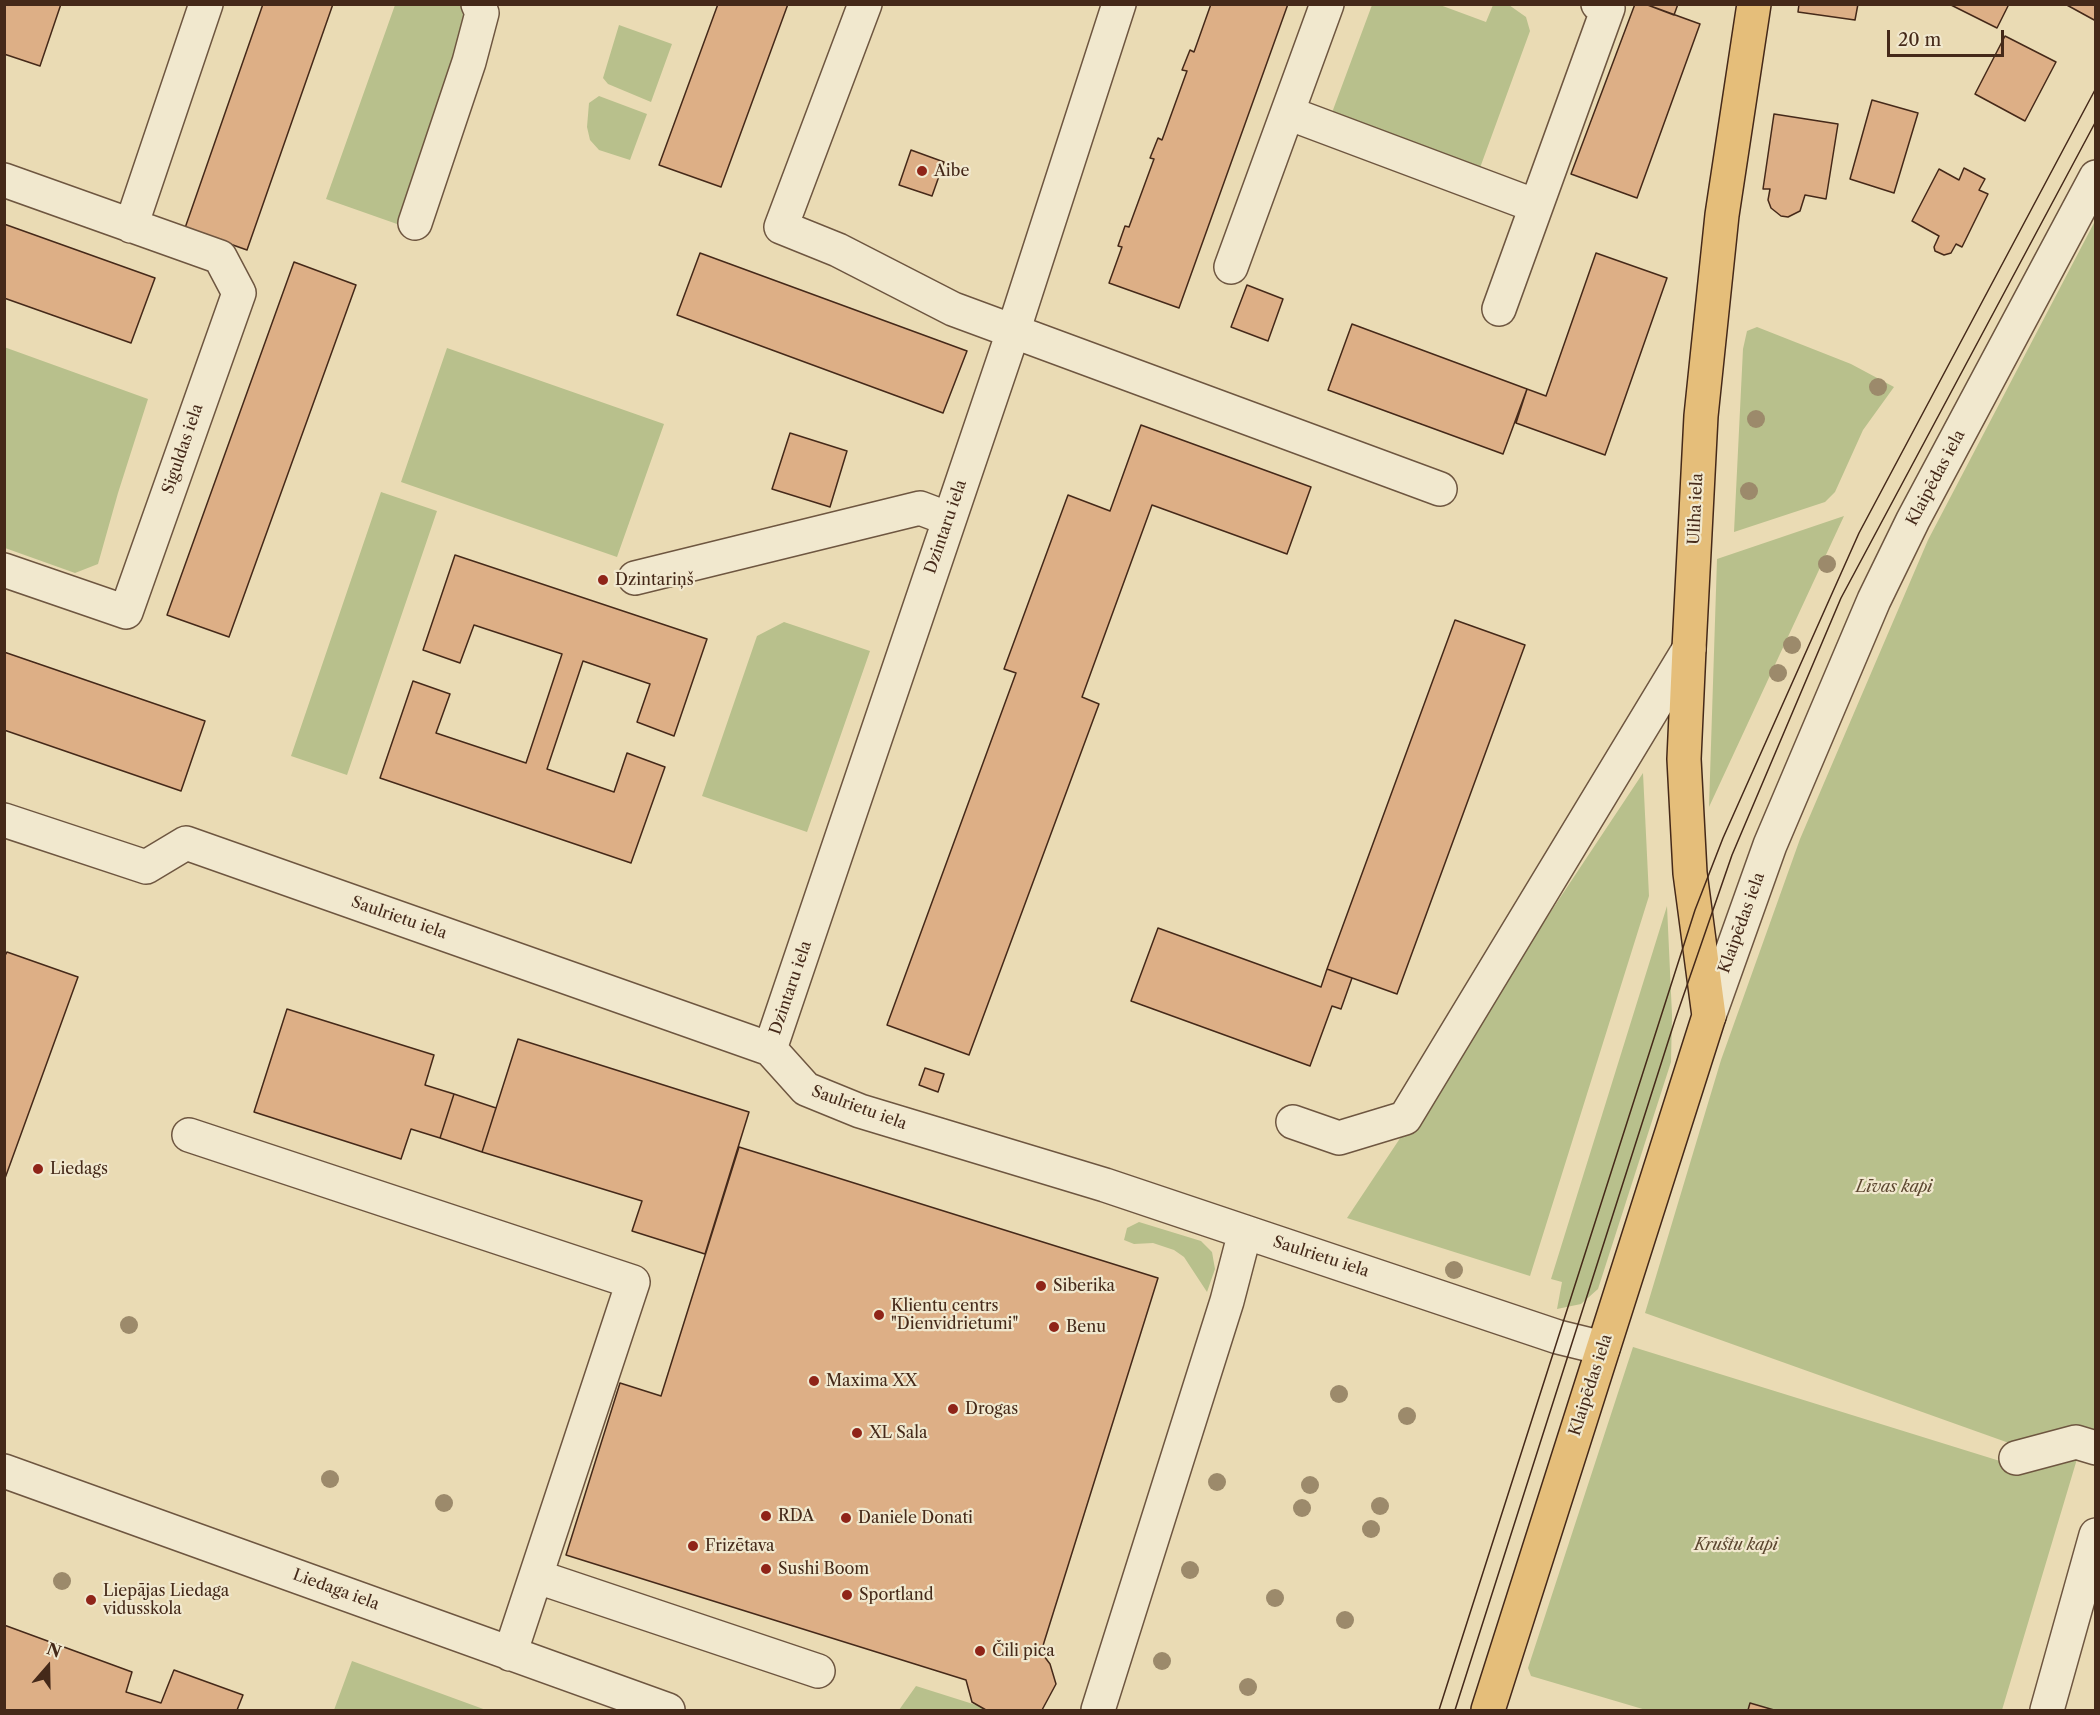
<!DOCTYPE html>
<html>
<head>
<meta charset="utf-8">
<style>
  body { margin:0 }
  #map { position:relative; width:2100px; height:1715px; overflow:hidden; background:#eadbb4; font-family:"Libre Caslon Text",serif }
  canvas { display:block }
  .frame { position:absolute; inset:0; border:6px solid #452919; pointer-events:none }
  .north { position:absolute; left:18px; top:1637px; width:60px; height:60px; -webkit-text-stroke:4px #f1e8ce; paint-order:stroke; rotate:20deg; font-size:16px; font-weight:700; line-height:24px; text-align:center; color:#452919 }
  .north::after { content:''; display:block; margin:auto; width:21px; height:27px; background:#452919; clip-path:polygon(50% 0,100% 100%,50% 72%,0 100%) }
  .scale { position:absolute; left:1887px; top:30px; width:117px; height:27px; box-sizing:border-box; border:3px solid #452919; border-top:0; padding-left:8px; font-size:18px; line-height:21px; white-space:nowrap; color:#452919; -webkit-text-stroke:4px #f1e8ce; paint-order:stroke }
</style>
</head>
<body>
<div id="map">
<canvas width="2100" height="1715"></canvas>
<div class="frame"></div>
<div class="north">N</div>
<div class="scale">20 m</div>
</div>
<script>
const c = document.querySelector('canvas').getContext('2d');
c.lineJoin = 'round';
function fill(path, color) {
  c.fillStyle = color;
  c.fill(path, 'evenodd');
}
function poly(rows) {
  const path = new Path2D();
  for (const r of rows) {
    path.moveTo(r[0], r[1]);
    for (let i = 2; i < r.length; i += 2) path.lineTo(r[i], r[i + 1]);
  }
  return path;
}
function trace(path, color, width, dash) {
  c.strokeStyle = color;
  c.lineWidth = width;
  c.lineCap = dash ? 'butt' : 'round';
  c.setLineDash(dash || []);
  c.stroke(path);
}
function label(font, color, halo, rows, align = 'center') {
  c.font = font + ' "Libre Caslon Text",serif';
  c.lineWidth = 4.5;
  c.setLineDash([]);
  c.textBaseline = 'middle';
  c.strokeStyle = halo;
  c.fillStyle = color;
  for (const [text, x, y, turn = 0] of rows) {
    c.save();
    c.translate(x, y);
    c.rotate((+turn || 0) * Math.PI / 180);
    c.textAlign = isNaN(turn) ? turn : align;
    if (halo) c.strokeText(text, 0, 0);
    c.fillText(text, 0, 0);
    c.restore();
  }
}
const green = poly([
  [395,5,461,5,468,19,397,224,326,199],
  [1372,5,1440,5,1486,22,1493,5,1509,5,1526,17,1530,31,1477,176,1330,118],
  [619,25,672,44,651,102,608,84,603,78],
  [599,96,647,114,630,160,599,150,590,140,587,127,589,103],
  [2095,221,2095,1433,2073,1426,2023,1448,1645,1313,1721,1060,1800,839,1928,540],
  [1757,327,1851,364,1894,387,1863,430,1835,492,1825,502,1734,532,1743,349,1747,331],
  [4,347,148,399,118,493,98,564,75,573,5,548],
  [447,348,664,424,617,557,401,482],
  [381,492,437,511,347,775,291,756],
  [1844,516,1709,807,1717,559],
  [784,622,870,651,807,832,702,796,757,636],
  [1643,773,1649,896,1530,1276,1347,1218],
  [1667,906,1672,1015,1671,1062,1598,1289,1581,1304,1557,1309,1562,1282,1551,1279],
  [1139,1222,1201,1241,1212,1252,1215,1269,1207,1292,1184,1257,1174,1250,1153,1243,1134,1244,1124,1240,1127,1228],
  [1633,1347,2016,1466,2077,1459,2002,1710,1774,1710,1751,1703,1748,1710,1646,1710,1531,1676,1528,1668],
  [352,1661,486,1710,334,1710],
  [916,1686,992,1710,899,1710]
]);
const building = poly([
  [4,4,61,4,40,66,4,54,4,4],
  [263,4,333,4,247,250,185,228,263,4],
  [718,4,788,4,721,187,659,165,718,4],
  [1211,4,1288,4,1179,308,1109,283,1122,247,1118,246,1125,226,1129,227,1154,159,1150,158,1158,138,1162,140,1187,71,1182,70,1190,50,1194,52,1211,4],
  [1635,4,1645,4,1700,24,1637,198,1571,174,1635,4],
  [1645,4,1678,4,1674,15,1645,4],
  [1799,4,1858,4,1855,20,1798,12,1799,4],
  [1949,4,2009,4,1997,28,1949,4],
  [2065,4,2096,4,2096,21,2065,4],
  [2005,36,2056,62,2025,121,1975,94,2005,36],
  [1872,100,1918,113,1894,193,1850,179,1872,100],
  [1774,114,1838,124,1826,199,1805,195,1800,211,1788,217,1781,216,1771,208,1768,200,1770,189,1763,189,1774,114],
  [911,150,944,162,932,196,899,185,911,150],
  [1964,168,1985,179,1979,190,1988,194,1962,247,1956,244,1951,253,1944,255,1935,251,1934,247,1939,236,1912,221,1939,169,1959,180,1964,168],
  [4,224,155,278,131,343,4,298,4,224],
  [700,253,967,351,943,413,677,315,700,253],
  [1596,253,1667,278,1605,455,1516,423,1527,389,1546,396,1596,253],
  [294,262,356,285,229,637,167,615,294,262],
  [1247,285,1283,299,1268,341,1231,327,1247,285],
  [1352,324,1527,389,1503,454,1328,390,1352,324],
  [1141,425,1311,487,1287,554,1152,505,1082,697,1099,704,969,1055,887,1025,1016,673,1004,669,1068,495,1110,511,1141,425],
  [790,433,847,451,830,507,772,489,790,433],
  [455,555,707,639,674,736,637,722,650,684,583,661,547,769,614,792,627,753,665,767,631,863,380,778,413,681,450,694,436,733,526,763,562,654,474,625,460,663,423,650,455,555],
  [1455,620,1525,645,1397,994,1327,969,1455,620],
  [4,652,205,721,181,791,4,730,4,652],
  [1158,928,1321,987,1327,969,1352,978,1341,1009,1332,1006,1310,1066,1131,1001,1158,928],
  [7,952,78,977,4,1181,4,957,7,952],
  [287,1009,434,1055,425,1085,454,1094,440,1138,411,1129,401,1159,254,1112,287,1009],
  [518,1039,749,1112,705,1254,632,1231,642,1201,482,1152,518,1039],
  [925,1068,944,1074,938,1092,919,1085,925,1068],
  [454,1094,496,1108,482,1152,440,1138,454,1094],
  [739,1147,1158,1278,1041,1652,1050,1664,1056,1684,1042,1710,986,1710,972,1702,966,1680,566,1555,620,1383,661,1396,739,1147],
  [4,1625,132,1672,126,1692,161,1703,174,1670,243,1695,237,1710,4,1710,4,1625],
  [1750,1703,1774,1710,1748,1710,1750,1703]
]);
const minor = poly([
  [865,4,781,227,838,250,953,309,1440,489],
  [1288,113,1536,206],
  [4,180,220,257,239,293,126,612,4,570],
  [415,223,469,62,482,13,478,4],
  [131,226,206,4],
  [1231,267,1327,4],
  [1499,309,1608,8,1598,4],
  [635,578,920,508,949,519],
  [4,820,146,867,186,843,770,1049,806,1089,860,1111,1105,1185,1558,1337,1603,1348],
  [1709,1016,1770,845,1874,600,1913,520,2096,177],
  [770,1049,1013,332,1119,4],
  [1293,1122,1339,1138,1405,1118,1689,649],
  [189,1135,633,1282,510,1654],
  [2016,1458,2076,1442,2096,1448],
  [4,1471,668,1710],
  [538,1577,818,1671],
  [1098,1710,1227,1301,1245,1232],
  [2047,1710,2096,1535]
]);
const major = poly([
  [1488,1710,1709,1016,1690,873,1684,759,1689,649,1701,416,1722,215,1754,4]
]);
const tram = poly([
  [1439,1710,1695,910,1723,838,1859,533,2096,88],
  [1455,1710,1675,1020,1732,855,1841,598,2096,121]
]);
const trees = [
  [1878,387],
  [1756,419],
  [1749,491],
  [1827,564],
  [1792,645],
  [1778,673],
  [1454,1270],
  [129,1325],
  [1339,1394],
  [1407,1416],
  [330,1479],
  [1217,1482],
  [1310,1485],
  [444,1503],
  [1380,1506],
  [1302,1508],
  [1371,1529],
  [1190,1570],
  [62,1581],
  [1275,1598],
  [1345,1620],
  [1162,1661],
  [1248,1687]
];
const markers = [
  [922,171,6,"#8f2418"],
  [603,580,6,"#8f2418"],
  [38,1169,6,"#8f2418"],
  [1041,1286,6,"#8f2418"],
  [879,1315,6,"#8f2418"],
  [1054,1327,6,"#8f2418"],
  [814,1381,6,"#8f2418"],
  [953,1409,6,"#8f2418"],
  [857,1433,6,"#8f2418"],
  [766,1516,6,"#8f2418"],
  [846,1518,6,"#8f2418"],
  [693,1546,6,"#8f2418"],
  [766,1569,6,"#8f2418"],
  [847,1595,6,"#8f2418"],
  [91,1600,6,"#8f2418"],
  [980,1651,6,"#8f2418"]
];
const poiNames = [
  ["Aibe",934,171],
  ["Dzintariņš",615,580],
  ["Liedags",50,1169],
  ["Siberika",1053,1286],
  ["Klientu centrs",891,1306],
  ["\"Dienvidrietumi\"",891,1324],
  ["Benu",1066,1327],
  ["Maxima XX",826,1381],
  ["Drogas",965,1409],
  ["XL Sala",869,1433],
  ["RDA",778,1516],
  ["Daniele Donati",858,1518],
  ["Frizētava",705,1546],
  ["Sushi Boom",778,1569],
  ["Liepājas Liedaga",103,1591],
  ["vidusskola",103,1609],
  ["Sportland",859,1595],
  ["Čili pica",992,1651]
];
const streetNames = [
  ["Siguldas iela",183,449,-71],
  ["Klaipēdas iela",1936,478,-62],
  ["Uliha iela",1696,509,-87],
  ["Dzintaru iela",946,527,-71],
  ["Saulrietu iela",399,918,19],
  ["Klaipēdas iela",1742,923,-70],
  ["Dzintaru iela",791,988,-71],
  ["Saulrietu iela",859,1108,20],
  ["Saulrietu iela",1321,1257,18],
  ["Klaipēdas iela",1591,1385,-72],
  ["Liedaga iela",336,1590,20]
];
const parkNames = [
  ["Līvas kapi",1894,1187],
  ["Krustu kapi",1736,1545]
];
fill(green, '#b8c08c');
fill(building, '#ddaf86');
trace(building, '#452919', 1.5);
trace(minor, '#6e5640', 36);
trace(major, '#452919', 36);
trace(minor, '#f1e8ce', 33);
trace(major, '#e5be7a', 33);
trace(tram, '#452919', 1.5);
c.fillStyle = '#9c8a6b';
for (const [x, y] of trees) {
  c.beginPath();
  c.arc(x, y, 9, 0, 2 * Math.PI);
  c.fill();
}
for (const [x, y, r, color] of markers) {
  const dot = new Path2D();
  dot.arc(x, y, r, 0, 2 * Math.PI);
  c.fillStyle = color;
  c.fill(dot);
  trace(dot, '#f1e8ce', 2);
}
label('16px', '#452919', '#f1e8ce', poiNames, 'left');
label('16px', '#452919', '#f1e8ce', streetNames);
label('italic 16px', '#5c4730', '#f1e8ce', parkNames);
</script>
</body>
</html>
